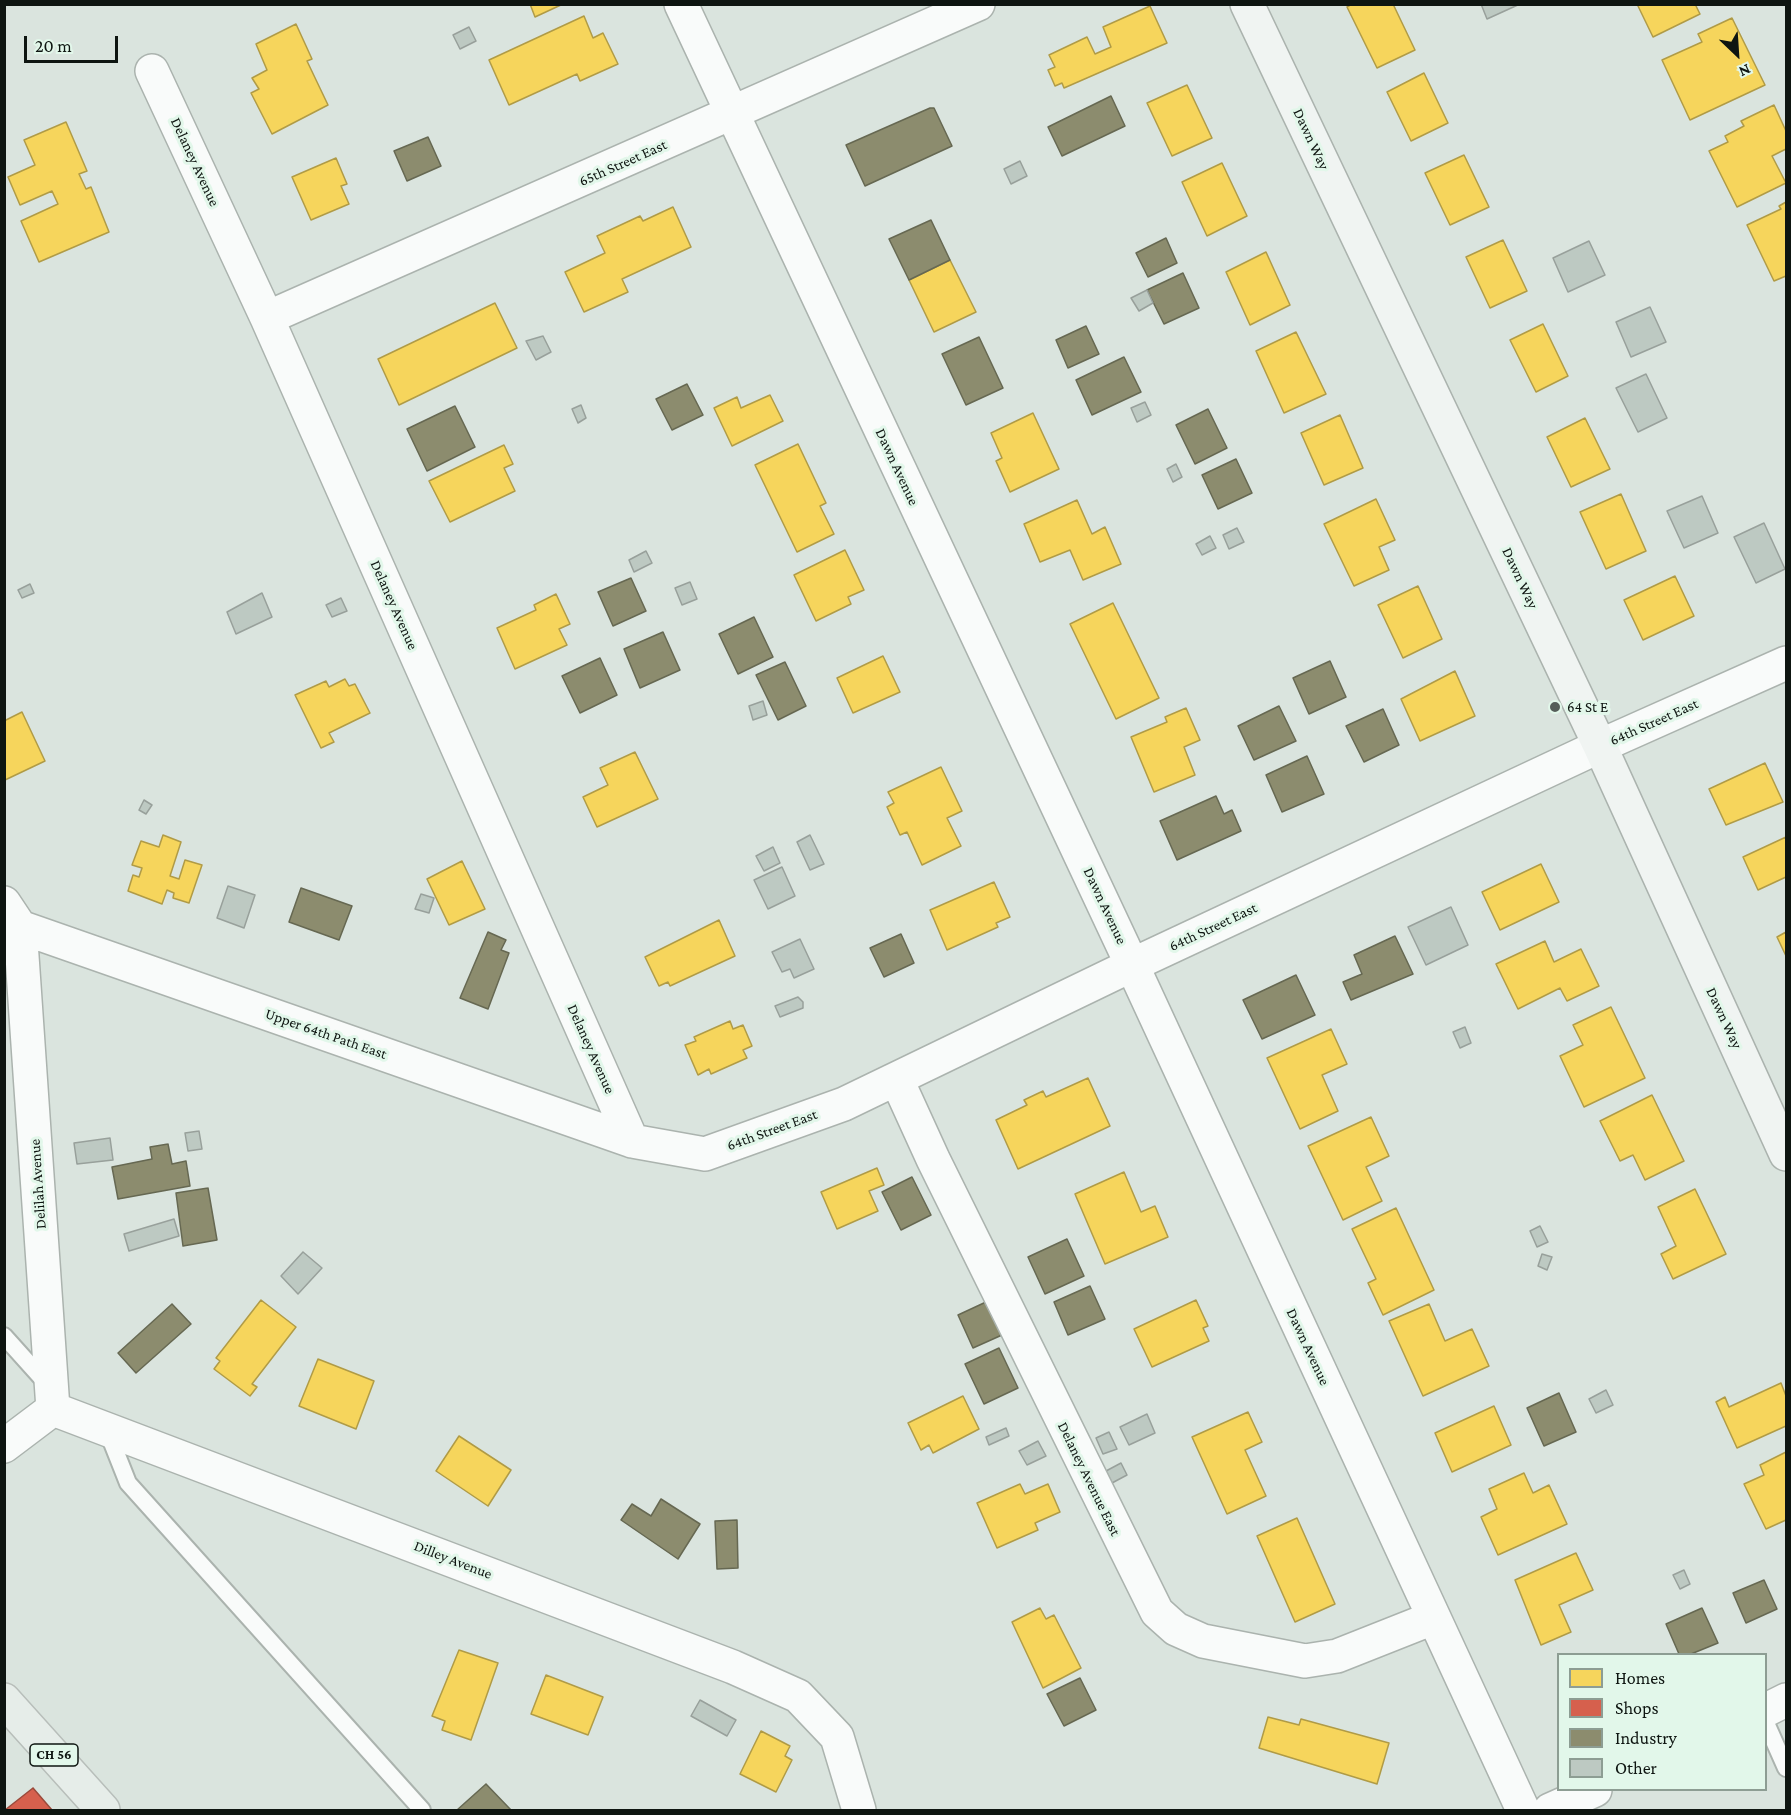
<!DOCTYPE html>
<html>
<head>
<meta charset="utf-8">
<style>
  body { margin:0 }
  #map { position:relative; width:1791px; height:1815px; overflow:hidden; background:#dae4de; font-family:"Crimson Pro",serif }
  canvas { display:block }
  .frame { position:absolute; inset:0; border:6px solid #0e1511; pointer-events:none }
  .legend { position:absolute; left:1557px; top:1653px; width:210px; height:138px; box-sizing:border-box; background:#e2f7ea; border:2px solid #8d9d93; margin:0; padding:8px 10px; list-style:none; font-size:18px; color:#0e1511 }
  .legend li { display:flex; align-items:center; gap:12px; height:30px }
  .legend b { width:30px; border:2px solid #8d9d93 }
  .north { position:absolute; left:1707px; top:24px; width:60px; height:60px; -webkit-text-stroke:4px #e2f7ea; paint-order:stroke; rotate:155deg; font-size:16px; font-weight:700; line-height:24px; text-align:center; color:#0e1511 }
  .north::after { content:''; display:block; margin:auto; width:21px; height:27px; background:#0e1511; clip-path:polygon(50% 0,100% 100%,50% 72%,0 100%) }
  .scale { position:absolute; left:24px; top:36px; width:94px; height:27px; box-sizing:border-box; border:3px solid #0e1511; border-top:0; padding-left:8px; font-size:18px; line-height:21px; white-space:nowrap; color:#0e1511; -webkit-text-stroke:4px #e2f7ea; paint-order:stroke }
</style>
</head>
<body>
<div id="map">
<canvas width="1791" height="1815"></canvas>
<div class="frame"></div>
<ul class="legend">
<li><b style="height:16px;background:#f6d55c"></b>Homes</li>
<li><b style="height:16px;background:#d6604d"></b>Shops</li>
<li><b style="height:16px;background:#8c8c6e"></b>Industry</li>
<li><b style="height:16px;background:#bdc9c2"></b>Other</li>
</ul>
<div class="north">N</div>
<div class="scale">20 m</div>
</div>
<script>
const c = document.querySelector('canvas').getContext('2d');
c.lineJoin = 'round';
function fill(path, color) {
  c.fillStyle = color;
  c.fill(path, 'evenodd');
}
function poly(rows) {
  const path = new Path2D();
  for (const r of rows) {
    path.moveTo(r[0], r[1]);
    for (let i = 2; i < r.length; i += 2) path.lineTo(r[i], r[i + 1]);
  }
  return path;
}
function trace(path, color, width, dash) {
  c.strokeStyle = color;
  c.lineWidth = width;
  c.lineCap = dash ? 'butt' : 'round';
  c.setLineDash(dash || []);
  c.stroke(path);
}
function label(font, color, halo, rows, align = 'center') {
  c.font = font + ' "Crimson Pro",serif';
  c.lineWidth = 6;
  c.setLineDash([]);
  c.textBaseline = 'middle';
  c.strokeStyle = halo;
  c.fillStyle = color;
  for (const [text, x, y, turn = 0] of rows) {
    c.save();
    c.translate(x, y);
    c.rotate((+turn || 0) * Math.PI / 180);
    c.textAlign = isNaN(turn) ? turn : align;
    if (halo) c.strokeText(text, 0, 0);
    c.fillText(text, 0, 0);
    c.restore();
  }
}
const homes = poly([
  [530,4,563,4,535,17,530,4],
  [1352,4,1393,4,1415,50,1377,68,1347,7,1352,4],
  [1637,4,1695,4,1700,14,1653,37,1637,4],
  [1150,6,1167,43,1064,88,1062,83,1055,86,1048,70,1055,67,1049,55,1087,37,1095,54,1111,47,1103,27,1150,6],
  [584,16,593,38,603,33,618,64,580,81,577,74,509,105,489,60,584,16],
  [1732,18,1765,85,1690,120,1662,60,1702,42,1698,34,1732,18],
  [296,24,312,59,307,61,328,105,272,134,251,93,259,89,252,78,267,70,256,44,296,24],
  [1424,73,1448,123,1411,141,1387,92,1424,73],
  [1187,85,1212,138,1172,156,1147,103,1187,85],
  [1774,105,1786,131,1786,149,1772,156,1786,183,1737,207,1709,151,1728,142,1725,136,1744,126,1741,121,1774,105],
  [66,122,87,171,79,174,86,189,91,187,109,232,39,262,21,221,58,204,52,191,20,205,8,177,35,165,24,140,66,122],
  [1464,155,1489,207,1450,225,1425,173,1464,155],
  [336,158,347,184,341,186,349,204,311,220,292,177,336,158],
  [1222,163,1247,216,1207,236,1182,182,1222,163],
  [1786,202,1786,276,1774,281,1747,225,1781,209,1779,206,1786,202],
  [673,207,691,247,622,279,628,292,584,312,565,272,605,253,597,236,640,216,643,221,673,207],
  [1503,240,1527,291,1490,308,1466,257,1503,240],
  [1266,252,1290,305,1250,325,1226,272,1266,252],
  [950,260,976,312,934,332,909,280,950,260],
  [495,303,517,348,399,405,378,359,495,303],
  [1543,324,1568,376,1536,392,1510,340,1543,324],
  [1296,332,1326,394,1284,413,1256,351,1296,332],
  [770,395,783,421,732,446,714,408,737,397,741,408,770,395],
  [1033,413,1059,469,1010,492,996,461,1002,458,991,433,1033,413],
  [1340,415,1363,468,1324,485,1301,433,1340,415],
  [1585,418,1610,469,1571,487,1547,437,1585,418],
  [798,444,826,503,820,506,834,534,797,552,755,465,798,444],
  [504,445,513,464,504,468,515,491,450,522,429,481,504,445],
  [1621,494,1646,551,1606,569,1580,512,1621,494],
  [1376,499,1395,540,1379,547,1389,570,1354,586,1324,524,1376,499],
  [1077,500,1092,534,1105,527,1121,564,1083,580,1070,550,1040,562,1024,524,1077,500],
  [845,550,864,590,848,597,851,604,816,621,794,575,845,550],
  [1675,576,1694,616,1643,640,1624,600,1675,576],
  [1418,586,1442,639,1403,658,1378,605,1418,586],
  [556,594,570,624,559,629,567,645,515,669,497,628,536,610,534,605,556,594],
  [1113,603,1159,698,1116,719,1070,624,1113,603],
  [883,656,900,692,853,713,837,678,883,656],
  [1455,671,1475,716,1420,741,1401,699,1455,671],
  [345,679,349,686,355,684,370,713,329,733,334,742,321,748,295,695,326,681,329,687,345,679],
  [1186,708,1200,740,1184,747,1195,775,1154,792,1131,737,1167,722,1165,717,1186,708],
  [22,712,45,761,5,780,4,721,22,712],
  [635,752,658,799,597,827,583,797,608,785,600,768,635,752],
  [1765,763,1783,802,1726,825,1709,789,1765,763],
  [941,767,962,811,947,818,961,846,922,865,907,832,900,835,887,807,894,803,888,792,941,767],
  [163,835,181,842,170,876,179,879,185,860,202,865,189,903,173,898,174,893,167,890,162,904,128,891,133,875,139,877,142,868,132,865,141,841,159,847,163,835],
  [1786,837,1786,877,1758,890,1743,857,1786,837],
  [462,861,485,909,449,925,427,879,462,861],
  [1541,864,1559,902,1500,930,1482,892,1541,864],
  [994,882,1010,917,996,923,998,927,947,950,930,910,994,882],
  [719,920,735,956,670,986,668,982,659,986,645,957,719,920],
  [1786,932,1786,956,1777,937,1786,932],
  [1545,941,1554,962,1581,949,1599,986,1567,1001,1560,988,1518,1009,1496,964,1545,941],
  [1611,1007,1645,1078,1584,1107,1560,1056,1583,1045,1573,1025,1611,1007],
  [730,1021,733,1029,743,1025,752,1046,743,1050,747,1058,711,1074,709,1069,698,1075,685,1045,696,1041,694,1037,730,1021],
  [1331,1029,1347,1064,1322,1075,1338,1111,1300,1129,1267,1058,1331,1029],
  [1088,1078,1110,1126,1018,1169,996,1120,1027,1105,1024,1100,1043,1091,1046,1097,1088,1078],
  [1652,1095,1684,1161,1645,1180,1633,1155,1620,1161,1600,1121,1652,1095],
  [1371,1117,1389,1156,1366,1167,1382,1201,1343,1220,1308,1146,1371,1117],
  [877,1168,884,1185,869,1191,878,1211,837,1229,821,1192,877,1168],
  [1124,1172,1141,1212,1155,1206,1168,1237,1105,1264,1075,1194,1124,1172],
  [1695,1189,1726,1254,1673,1279,1661,1254,1676,1246,1658,1207,1695,1189],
  [1396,1208,1434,1290,1383,1315,1368,1283,1376,1279,1352,1229,1396,1208],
  [261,1300,296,1327,252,1384,257,1387,250,1396,214,1369,220,1361,216,1358,261,1300],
  [1196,1300,1208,1326,1203,1328,1209,1341,1152,1367,1134,1329,1196,1300],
  [1429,1304,1445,1341,1472,1329,1489,1366,1423,1396,1389,1321,1429,1304],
  [318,1359,374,1381,356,1429,299,1406,318,1359],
  [1781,1383,1786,1396,1786,1426,1737,1448,1716,1402,1725,1397,1729,1407,1781,1383],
  [963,1396,979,1429,933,1453,929,1445,921,1450,908,1423,963,1396],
  [1494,1406,1511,1445,1452,1472,1435,1433,1494,1406],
  [1248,1412,1262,1442,1245,1450,1266,1496,1227,1514,1192,1437,1248,1412],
  [459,1436,511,1470,488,1506,436,1471,459,1436],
  [1786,1452,1786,1520,1766,1529,1744,1484,1764,1475,1760,1465,1786,1452],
  [1524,1473,1533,1493,1549,1485,1567,1524,1498,1555,1481,1517,1497,1509,1489,1489,1524,1473],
  [1020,1484,1025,1494,1048,1484,1060,1512,1035,1523,1038,1530,997,1548,977,1503,1020,1484],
  [1297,1518,1335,1604,1295,1622,1257,1536,1297,1518],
  [1576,1553,1593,1590,1559,1605,1571,1632,1541,1645,1515,1580,1576,1553],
  [1040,1608,1046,1619,1054,1615,1081,1668,1043,1688,1012,1622,1040,1608],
  [459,1650,498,1663,471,1740,442,1730,445,1721,432,1716,459,1650],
  [546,1675,603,1697,588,1735,531,1714,546,1675],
  [1268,1717,1299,1725,1301,1719,1389,1743,1377,1784,1259,1748,1268,1717],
  [761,1731,790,1746,785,1756,792,1760,776,1792,740,1774,761,1731]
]);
const shops = poly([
  [33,1788,52,1810,5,1810,33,1788]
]);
const industry = poly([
  [1111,96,1125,126,1062,156,1048,127,1111,96],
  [930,108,934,108,952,146,865,186,846,145,930,108],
  [428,137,441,166,407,181,394,151,428,137],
  [931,220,950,260,909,280,889,239,931,220],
  [1166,238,1177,263,1148,277,1136,253,1166,238],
  [1183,273,1199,308,1164,324,1147,290,1183,273],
  [1086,326,1099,354,1068,368,1056,340,1086,326],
  [979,337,1003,388,966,405,942,354,979,337],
  [1124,357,1141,392,1092,415,1076,380,1124,357],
  [687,384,703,415,672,430,656,399,687,384],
  [455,406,475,447,427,471,407,429,455,406],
  [1208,409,1227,448,1195,464,1176,425,1208,409],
  [1236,459,1252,493,1218,509,1202,475,1236,459],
  [631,578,646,611,613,626,598,592,631,578],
  [754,617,773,657,738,674,719,634,754,617],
  [663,632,680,670,640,688,624,649,663,632],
  [600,658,617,695,580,713,562,676,600,658],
  [1330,661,1346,697,1309,714,1293,678,1330,661],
  [785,662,806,706,778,720,756,675,785,662],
  [1279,706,1296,741,1254,760,1238,726,1279,706],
  [1383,709,1399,745,1364,762,1346,726,1383,709],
  [1307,756,1324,794,1282,812,1266,775,1307,756],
  [1216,796,1224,814,1232,810,1241,831,1177,860,1160,821,1216,796],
  [301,888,352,906,339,940,289,922,301,888],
  [488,932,506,940,501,950,509,953,488,1009,460,998,488,932],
  [901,934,914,963,884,977,870,948,901,934],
  [1395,936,1413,974,1351,1000,1343,982,1362,974,1354,955,1395,936],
  [1296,975,1315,1015,1262,1039,1243,1000,1296,975],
  [168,1144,172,1164,186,1161,190,1186,118,1199,112,1167,152,1159,150,1147,168,1144],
  [912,1177,931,1215,901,1230,882,1192,912,1177],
  [208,1188,217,1240,183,1246,176,1193,208,1188],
  [1067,1239,1084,1276,1045,1294,1028,1257,1067,1239],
  [1090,1286,1105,1319,1068,1335,1054,1302,1090,1286],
  [986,1302,1002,1335,973,1348,958,1315,986,1302],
  [172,1304,191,1324,136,1373,118,1353,172,1304],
  [999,1348,1018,1388,984,1404,965,1364,999,1348],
  [1559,1393,1576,1432,1544,1446,1527,1408,1559,1393],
  [661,1499,700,1524,678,1559,621,1520,632,1504,651,1516,661,1499],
  [737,1520,738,1568,717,1569,715,1521,737,1520],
  [1764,1580,1777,1609,1746,1623,1733,1593,1764,1580],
  [1702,1608,1718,1643,1691,1654,1679,1654,1666,1624,1702,1608],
  [1080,1678,1096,1710,1064,1726,1047,1694,1080,1678],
  [486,1784,511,1810,457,1810,486,1784]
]);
const building = poly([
  [1481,4,1520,4,1487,19,1481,4],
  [469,27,476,41,460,49,453,35,469,27],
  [1020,161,1027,176,1011,184,1004,169,1020,161],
  [1589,241,1605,275,1568,292,1553,258,1589,241],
  [1147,290,1153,303,1139,311,1131,298,1147,290],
  [1650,307,1666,342,1631,357,1616,322,1650,307],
  [543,336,551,352,536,360,526,341,543,336],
  [1646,374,1667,418,1638,432,1616,388,1646,374],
  [1145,402,1151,415,1137,422,1131,408,1145,402],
  [581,405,586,418,578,423,572,409,581,405],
  [1176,464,1182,477,1173,482,1167,469,1176,464],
  [1702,496,1718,533,1684,548,1667,511,1702,496],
  [1764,523,1785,569,1756,583,1734,537,1764,523],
  [1237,528,1244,542,1229,549,1223,535,1237,528],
  [1210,536,1216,548,1202,555,1196,544,1210,536],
  [646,551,652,563,634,572,629,560,646,551],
  [690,582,697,599,682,605,675,588,690,582],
  [30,584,34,593,22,598,18,590,30,584],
  [262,593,272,617,236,634,227,612,262,593],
  [341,598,347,611,332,617,326,605,341,598],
  [763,701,767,715,753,720,749,706,763,701],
  [144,800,152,805,146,814,139,810,144,800],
  [810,835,824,864,810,870,797,842,810,835],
  [773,847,780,863,764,871,756,856,773,847],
  [782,867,795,896,768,909,754,880,782,867],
  [228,886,255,895,244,928,217,918,228,886],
  [421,894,434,898,429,913,415,909,421,894],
  [1451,907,1468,945,1426,965,1408,927,1451,907],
  [800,939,814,969,794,978,790,969,782,972,772,952,800,939],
  [798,997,803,1002,803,1008,780,1017,775,1006,798,997],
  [1465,1027,1471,1043,1460,1048,1453,1032,1465,1027],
  [199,1131,202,1149,188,1151,185,1133,199,1131],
  [110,1138,113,1160,77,1164,74,1143,110,1138],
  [174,1219,179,1236,129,1251,124,1234,174,1219],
  [1540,1226,1548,1242,1537,1247,1530,1231,1540,1226],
  [303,1252,322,1268,298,1294,281,1276,303,1252],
  [1542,1254,1552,1257,1547,1270,1538,1266,1542,1254],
  [1606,1390,1613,1405,1596,1413,1589,1399,1606,1390],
  [1147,1414,1155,1433,1129,1445,1120,1427,1147,1414],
  [1006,1428,1009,1436,989,1445,986,1437,1006,1428],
  [1109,1432,1117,1449,1103,1454,1096,1438,1109,1432],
  [1038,1441,1046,1456,1027,1465,1019,1451,1038,1441],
  [1121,1463,1127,1475,1112,1483,1106,1471,1121,1463],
  [1684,1570,1690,1584,1680,1589,1673,1575,1684,1570],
  [700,1700,736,1720,727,1736,691,1716,700,1700]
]);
const lane = poly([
  [4,1336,48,1385],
  [107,1430,128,1483,422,1810],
  [1766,1723,1786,1768]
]);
const street = poly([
  [681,4,1132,965,1523,1810],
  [152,71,267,318,632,1141],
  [267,318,978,4],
  [4,903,20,927,53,1409,4,1446],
  [20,927,632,1141,705,1154,844,1104,1132,965,1600,746,1786,663],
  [897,1080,933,1159,1157,1612,1176,1629,1203,1641,1305,1661,1337,1656,1433,1618],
  [53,1409,733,1667,798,1696,837,1737,859,1810],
  [1766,1710,1786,1700],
  [1550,1810,1595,1790]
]);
const secondary = poly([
  [1247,4,1600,746,1786,1154]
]);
const primary = poly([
  [4,1700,103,1810]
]);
const markers = [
  [1555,707,6,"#555d59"]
];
const shields = [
  [54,1755,48]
];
const shieldNames = [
  ["CH 56",54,1755]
];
const streetNames = [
  ["Dawn Way",1311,139,65],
  ["Delaney Avenue",195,162,65],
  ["65th Street East",623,163,-24],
  ["Dawn Avenue",897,467,65],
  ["Dawn Way",1520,578,65],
  ["Delaney Avenue",394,605,66],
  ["64th Street East",1654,722,-24],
  ["Dawn Avenue",1105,906,65],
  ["64th Street East",1213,927,-25],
  ["Dawn Way",1724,1018,65],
  ["Upper 64th Path East",326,1034,19],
  ["Delaney Avenue",591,1049,66],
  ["64th Street East",772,1130,-20],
  ["Delilah Avenue",38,1184,-94],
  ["Dawn Avenue",1308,1347,65],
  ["Delaney Avenue East",1089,1479,64],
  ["Dilley Avenue",453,1560,21]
];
const poiNames = [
  ["64 St E",1567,707]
];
fill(homes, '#f6d55c');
trace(homes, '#b09b46', 1.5);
fill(shops, '#d6604d');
trace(shops, '#9a4a3b', 1.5);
fill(industry, '#8c8c6e');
trace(industry, '#666852', 1.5);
fill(building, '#bdc9c2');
trace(building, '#98a09b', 1.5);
trace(lane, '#abb3ae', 20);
trace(street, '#abb3ae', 36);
trace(secondary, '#abb3ae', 36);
trace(primary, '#b8beba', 36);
trace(lane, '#f9fbfa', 16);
trace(street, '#f9fbfa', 33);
trace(secondary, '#f0f4f2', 33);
trace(primary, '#e6ede9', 33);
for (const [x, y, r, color] of markers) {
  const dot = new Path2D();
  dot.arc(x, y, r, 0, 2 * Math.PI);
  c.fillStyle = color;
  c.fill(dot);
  trace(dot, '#e2f7ea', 2);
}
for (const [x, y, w] of shields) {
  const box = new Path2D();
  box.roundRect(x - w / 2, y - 11, w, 22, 4.5);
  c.fillStyle = '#e2f7ea';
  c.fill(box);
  trace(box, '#0e1511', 1.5);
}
label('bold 14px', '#0e1511', null, shieldNames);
label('15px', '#0e1511', '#e2f7ea', streetNames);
label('15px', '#0e1511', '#e2f7ea', poiNames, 'left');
</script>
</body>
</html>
